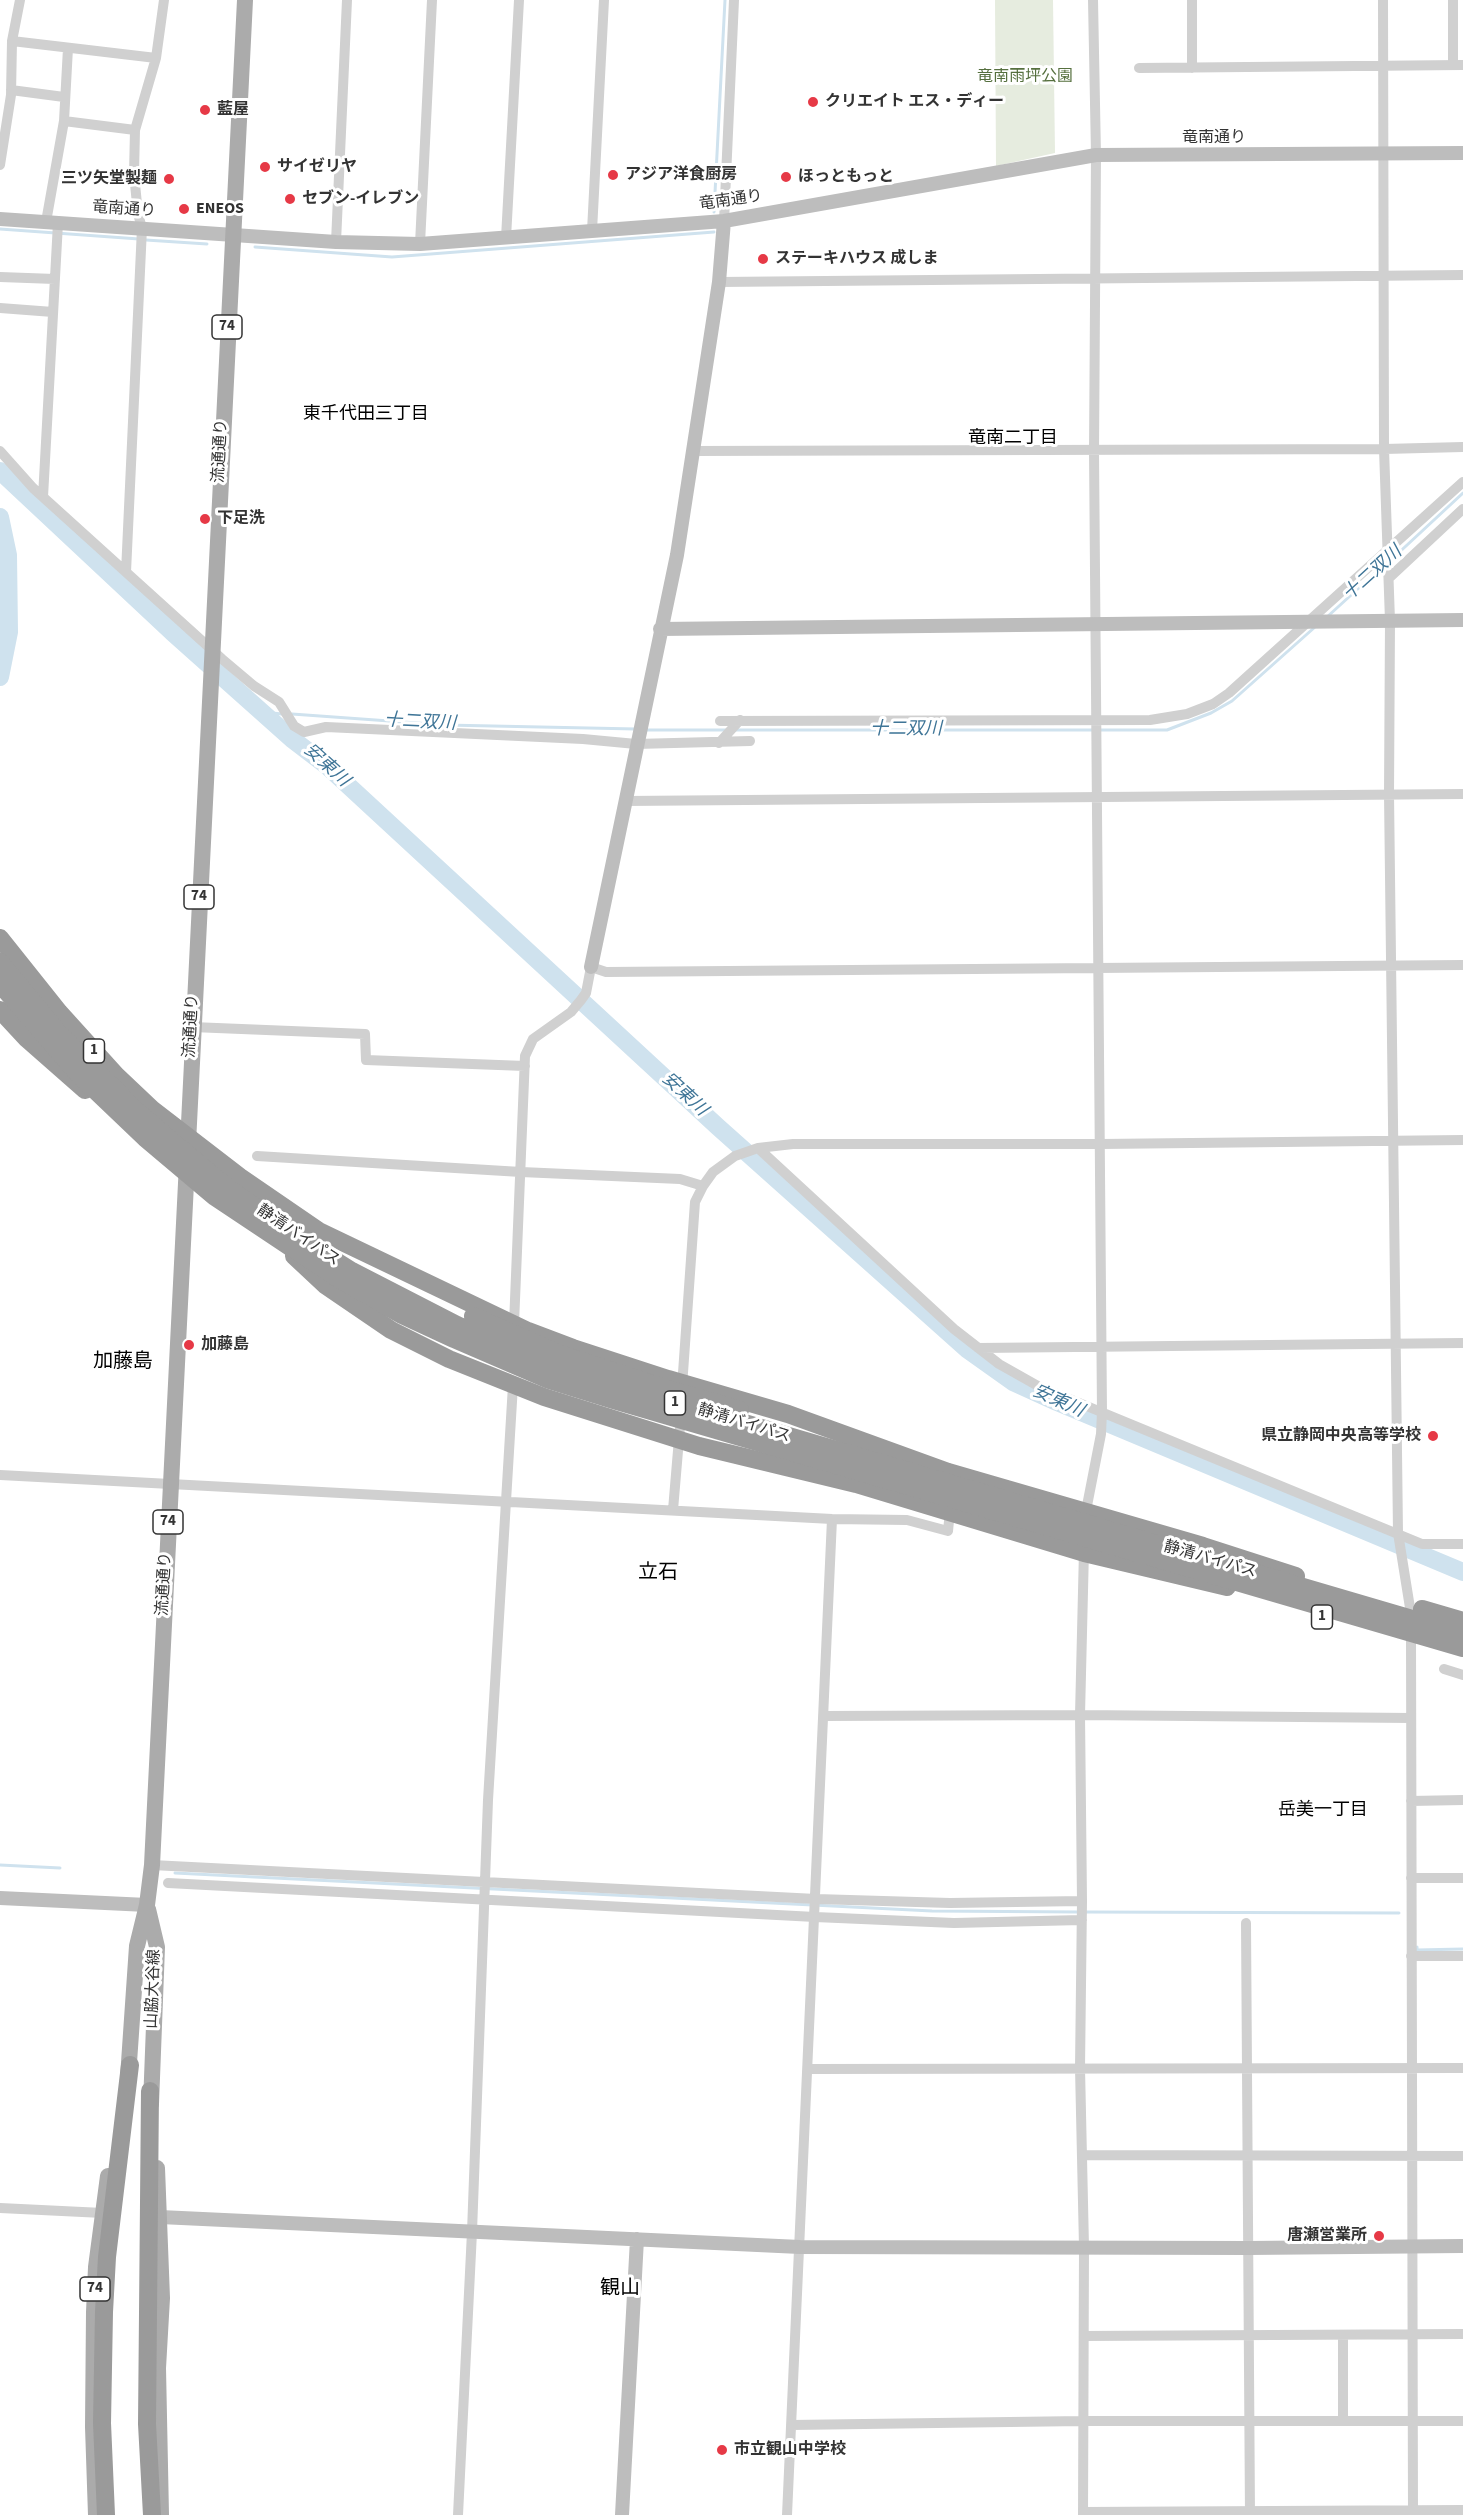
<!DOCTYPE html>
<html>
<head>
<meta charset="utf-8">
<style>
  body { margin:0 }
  canvas { display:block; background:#fff }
</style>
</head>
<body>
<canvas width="1463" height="2515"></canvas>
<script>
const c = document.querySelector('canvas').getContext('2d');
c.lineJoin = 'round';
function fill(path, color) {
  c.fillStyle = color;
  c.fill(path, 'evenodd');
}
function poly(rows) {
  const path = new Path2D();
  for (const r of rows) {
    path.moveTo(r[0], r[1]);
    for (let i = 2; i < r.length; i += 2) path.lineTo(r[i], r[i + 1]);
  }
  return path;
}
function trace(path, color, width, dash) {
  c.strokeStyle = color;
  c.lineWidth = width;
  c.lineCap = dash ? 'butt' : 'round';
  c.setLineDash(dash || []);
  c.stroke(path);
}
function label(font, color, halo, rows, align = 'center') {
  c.font = font + ' "Source Sans 3","Noto Sans JP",sans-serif';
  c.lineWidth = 6;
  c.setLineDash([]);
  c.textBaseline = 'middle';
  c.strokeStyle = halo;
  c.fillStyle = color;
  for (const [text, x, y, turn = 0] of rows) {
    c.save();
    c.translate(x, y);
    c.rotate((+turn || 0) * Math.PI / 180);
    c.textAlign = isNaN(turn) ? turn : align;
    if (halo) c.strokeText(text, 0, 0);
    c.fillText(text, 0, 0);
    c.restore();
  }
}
const green = poly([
  [995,0,1053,0,1055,153,996,166]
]);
const stream = poly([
  [714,212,725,0],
  [0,229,139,239],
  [146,240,207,244],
  [255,247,392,257,714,232],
  [1392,559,1463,493],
  [1327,617,1384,565],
  [262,712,282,714],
  [292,714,445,725,636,729],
  [645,730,726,730],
  [735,730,1167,730,1211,713,1232,701,1315,627],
  [0,1865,60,1868],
  [175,1873,932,1911,1079,1912],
  [1086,1912,1399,1913],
  [1417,1947,1417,1950,1463,1949]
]);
const river = poly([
  [0,471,172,632,292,739,326,765,718,1127,968,1350,1013,1382,1057,1402,1463,1572],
  [0,517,8,555,9,632,0,677]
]);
const street = poly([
  [1192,0,1192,68],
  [1383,0,1384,449,1390,621,1389,794,1398,1533,1411,1614,1411,1637,1413,2515],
  [1453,0,1453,65],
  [12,41,156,58],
  [1139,68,1463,65],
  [11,90,64,97],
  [64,121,135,130],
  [0,165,11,95,12,41,20,0],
  [724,221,734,0],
  [46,222,64,121,68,48],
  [592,231,604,0],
  [506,238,519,0],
  [336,242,347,0],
  [420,244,432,0],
  [0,277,55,279],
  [719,282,1463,275],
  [0,308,53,312],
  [0,451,33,488,222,659,254,686,279,702,294,726,304,732,326,727,583,739,636,744,750,741],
  [693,451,1384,449,1463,447],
  [43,497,58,223],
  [126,572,142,228,138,214,134,174,135,130,156,58,164,0],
  [1390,577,1463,509],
  [720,721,1150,720,1187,714,1213,704,1229,693,1463,482],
  [719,743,740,720],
  [625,801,1463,794],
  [192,1027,365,1034,366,1060,525,1066],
  [758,1148,954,1329,999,1364,1038,1386,1422,1544,1463,1544],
  [257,1156,521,1172,680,1179,703,1186],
  [514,1324,525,1056,533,1039,571,1012,581,1000,586,993,591,967,606,972,1463,965],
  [978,1348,1463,1343],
  [682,1387,695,1202,703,1186,713,1172,735,1156,758,1148,793,1144,1101,1144,1463,1140],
  [0,1475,832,1519,907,1520,948,1531,950,1511],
  [673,1510,681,1415],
  [1085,1516,1101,1434,1102,1412,1094,451,1096,155,1093,0],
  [1444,1669,1463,1675],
  [824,1716,1080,1715,1411,1718],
  [1411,1801,1463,1800],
  [152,1865,816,1899,950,1903,1082,1901],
  [1411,1878,1463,1878],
  [168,1883,815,1917,954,1923,1082,1920],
  [1246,1923,1250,2515],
  [1411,1956,1463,1956],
  [808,2069,1463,2068],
  [1082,2155,1463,2156],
  [0,2208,103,2213],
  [1343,2335,1343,2421],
  [1084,2336,1463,2334],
  [791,2425,1083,2421,1463,2421],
  [1083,2512,1463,2510],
  [458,2515,472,2232,488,1800,513,1385],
  [787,2515,832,1519],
  [1083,2515,1084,2247,1080,2068,1082,1901,1080,1715,1084,1550]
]);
const secondary = poly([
  [0,219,336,242,420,244,724,221,1096,155,1463,153],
  [660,629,1463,620],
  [591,967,677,555,719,282,724,221],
  [0,1898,147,1905],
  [160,2217,800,2247,1248,2248,1463,2246],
  [622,2515,637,2239]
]);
const primary = poly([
  [148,1909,157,1947,151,2104],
  [128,2077,137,1946,147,1905,152,1865,245,0],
  [157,2168,162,2298,158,2368,161,2515],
  [96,2515,93,2427,94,2312,96,2267,108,2176]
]);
const highway = poly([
  [0,938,59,1012,116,1075,153,1110,240,1177,329,1238],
  [0,1010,27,1039,85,1090],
  [319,1231,528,1331,573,1348,668,1379,788,1414,948,1472,1203,1546,1296,1576],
  [294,1256,325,1285,391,1330,449,1359,544,1397,699,1446,856,1484,1084,1553,1227,1587],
  [150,2091,147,2424,152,2515],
  [106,2515,102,2423,104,2312,107,2257,130,2065]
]);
const highwayBridge = poly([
  [0,962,57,1031,88,1063,138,1112,223,1184,301,1239,352,1271,457,1325,504,1346,618,1386,1463,1634],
  [0,984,79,1075,145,1138,215,1197,332,1275,400,1314,454,1339,549,1380,613,1400,1463,1648],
  [473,1316,560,1354,671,1390,740,1410],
  [1422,1609,1463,1621]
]);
const markers = [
  [813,102,6,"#e63946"],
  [205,110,6,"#e63946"],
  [265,167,6,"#e63946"],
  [613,175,6,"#e63946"],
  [786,177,6,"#e63946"],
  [169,179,6,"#e63946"],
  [290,199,6,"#e63946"],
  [184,209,6,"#e63946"],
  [763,259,6,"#e63946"],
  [205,519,6,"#e63946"],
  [189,1345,6,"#e63946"],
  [1433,1436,6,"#e63946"],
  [1379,2236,6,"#e63946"],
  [722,2450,6,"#e63946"]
];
const shields = [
  [227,327,30],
  [199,897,30],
  [94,1051,21],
  [675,1403,21],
  [168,1522,30],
  [1322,1617,21],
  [95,2289,30]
];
const shieldNames = [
  ["74",227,327],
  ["74",199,897],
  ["1",94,1051],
  ["1",675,1403],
  ["74",168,1522],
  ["1",1322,1617],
  ["74",95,2289]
];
const parkNames = [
  ["竜南雨坪公園",1025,77]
];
const poiNames = [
  ["クリエイト エス・ディー",825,102],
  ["藍屋",217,110],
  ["サイゼリヤ",277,167],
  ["アジア洋食厨房",625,175],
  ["ほっともっと",798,177],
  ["三ツ矢堂製麺",157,179,"right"],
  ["セブン-イレブン",302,199],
  ["ENEOS",196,209],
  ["ステーキハウス 成しま",775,259],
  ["下足洗",217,519],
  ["加藤島",201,1345],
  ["県立静岡中央高等学校",1421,1436,"right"],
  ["唐瀬営業所",1367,2236,"right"],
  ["市立観山中学校",734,2450]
];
const streetNames = [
  ["竜南通り",1214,138],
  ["竜南通り",731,201,-8],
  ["竜南通り",124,210,4],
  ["流通通り",221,451,-87],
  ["流通通り",192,1026,-87],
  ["静清バイパス",298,1236,34],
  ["静清バイパス",744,1424,17],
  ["静清バイパス",1210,1560,16],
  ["流通通り",165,1584,-87],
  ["山脇大谷線",154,1989,-88]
];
const neighbourhoodNames = [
  ["東千代田三丁目",366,415],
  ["竜南二丁目",1013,439],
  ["岳美一丁目",1323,1811]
];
const waterNames = [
  ["十二双川",1373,574,-42],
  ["十二双川",420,723,3],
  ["十二双川",906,730],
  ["安東川",326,766,42],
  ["安東川",684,1095,43],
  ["安東川",1058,1402,24]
];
const quarterNames = [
  ["加藤島",123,1363],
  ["立石",658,1574],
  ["観山",620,2290]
];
fill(green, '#e6ecdf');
trace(stream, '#cfe2ee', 3);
trace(river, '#cfe2ee', 18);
trace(street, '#d0d0d0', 10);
trace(secondary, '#bdbdbd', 14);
trace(primary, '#ababab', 16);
trace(highway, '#9a9a9a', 18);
trace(highwayBridge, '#9a9a9a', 18);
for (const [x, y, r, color] of markers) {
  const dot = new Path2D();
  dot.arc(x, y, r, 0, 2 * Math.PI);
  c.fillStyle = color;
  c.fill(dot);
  trace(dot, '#fff', 2);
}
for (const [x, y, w] of shields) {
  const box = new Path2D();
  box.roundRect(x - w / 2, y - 12, w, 24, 4.5);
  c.fillStyle = '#fff';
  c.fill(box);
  trace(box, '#333', 1.5);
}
label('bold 15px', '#333', null, shieldNames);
label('16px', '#56703f', '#fff', parkNames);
label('bold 16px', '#333', '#fff', poiNames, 'left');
label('16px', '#333', '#fff', streetNames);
label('18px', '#000', '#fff', neighbourhoodNames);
label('italic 18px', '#3f7597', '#fff', waterNames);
label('20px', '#000', '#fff', quarterNames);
</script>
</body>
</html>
